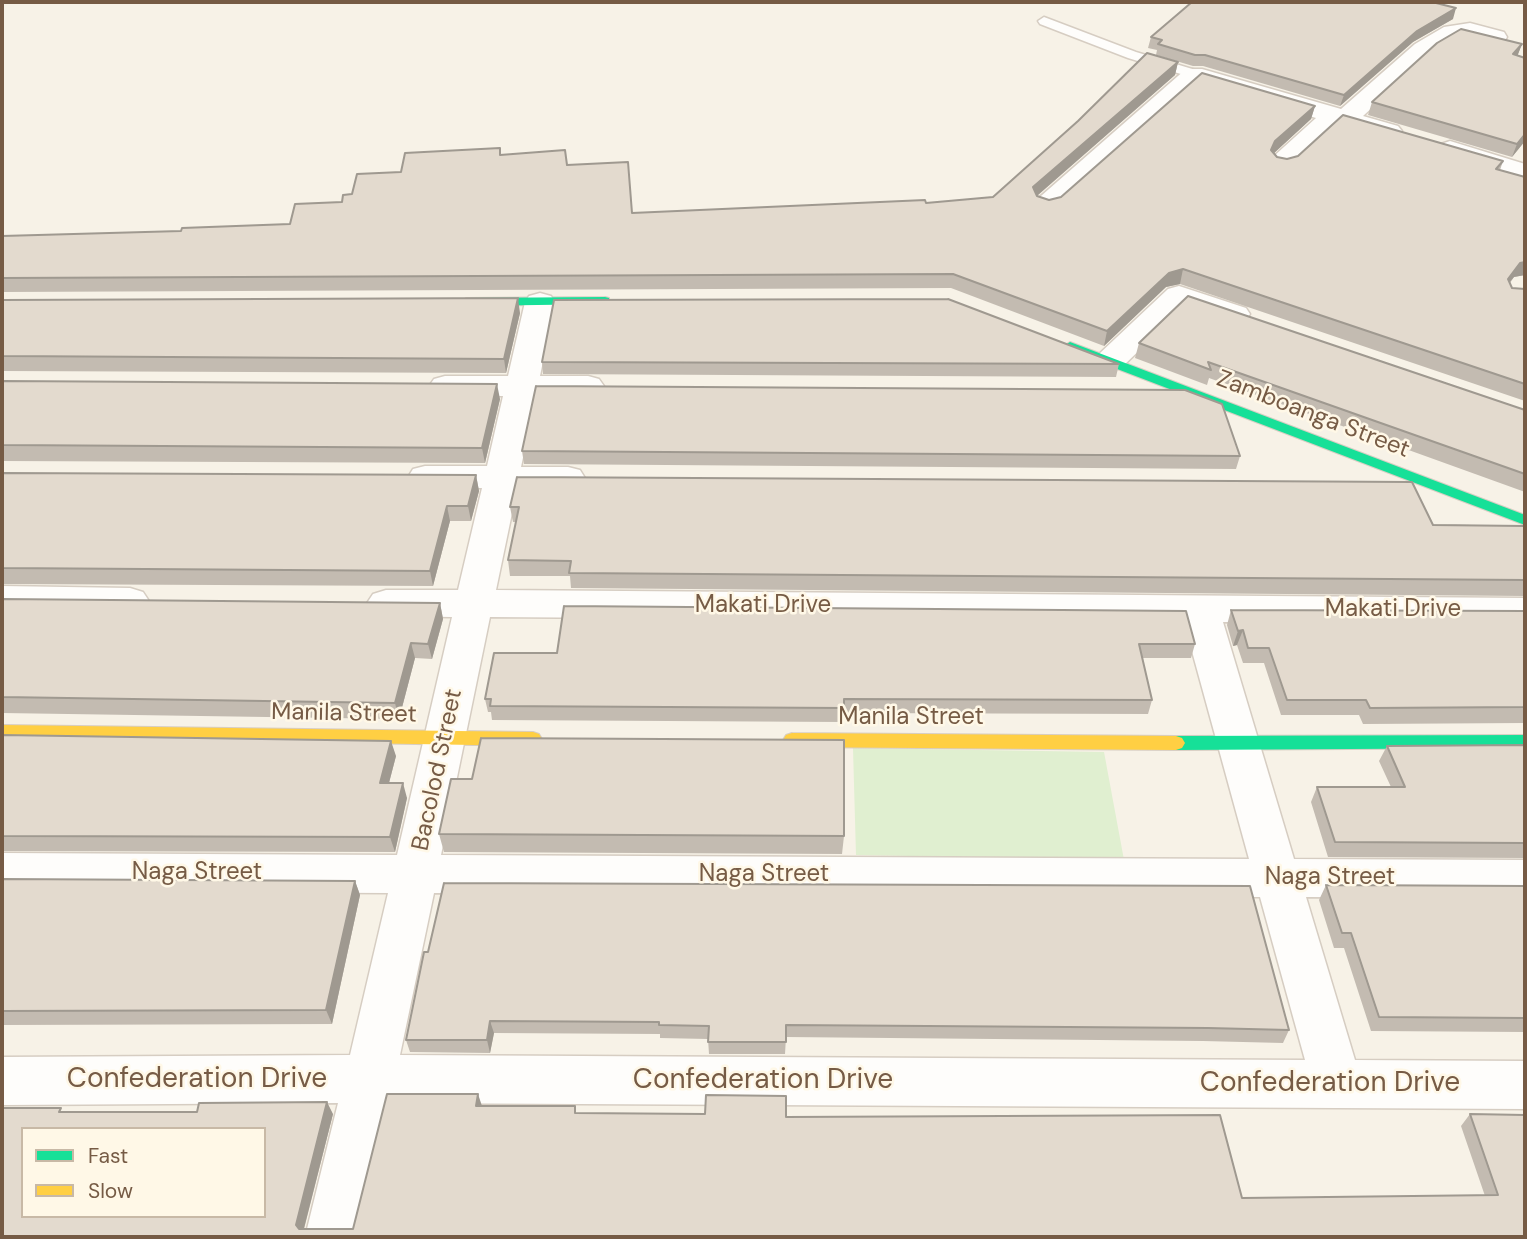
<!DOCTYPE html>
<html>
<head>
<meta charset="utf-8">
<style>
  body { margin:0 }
  #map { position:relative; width:1527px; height:1239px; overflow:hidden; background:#f7f2e7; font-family:"DM Sans",sans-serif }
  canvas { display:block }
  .frame { position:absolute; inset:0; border:4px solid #765b45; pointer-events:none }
  .legend { position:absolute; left:21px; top:1127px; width:245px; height:91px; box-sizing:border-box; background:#fff8e7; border:2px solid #c8b9a6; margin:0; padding:9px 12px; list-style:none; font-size:21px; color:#765b45 }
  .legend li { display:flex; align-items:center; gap:14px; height:35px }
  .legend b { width:35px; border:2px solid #c8b9a6 }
</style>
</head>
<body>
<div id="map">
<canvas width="1527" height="1239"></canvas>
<div class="frame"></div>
<ul class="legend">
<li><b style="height:9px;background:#16e098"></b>Fast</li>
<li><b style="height:9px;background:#ffcf43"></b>Slow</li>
</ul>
</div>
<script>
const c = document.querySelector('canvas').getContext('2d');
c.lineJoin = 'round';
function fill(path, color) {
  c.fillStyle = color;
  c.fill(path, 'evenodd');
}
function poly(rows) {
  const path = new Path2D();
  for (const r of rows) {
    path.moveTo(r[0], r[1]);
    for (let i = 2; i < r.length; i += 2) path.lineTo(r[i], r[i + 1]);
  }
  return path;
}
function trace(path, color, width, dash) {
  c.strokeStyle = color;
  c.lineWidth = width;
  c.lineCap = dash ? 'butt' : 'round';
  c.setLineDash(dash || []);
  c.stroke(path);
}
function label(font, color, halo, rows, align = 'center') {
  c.font = font + ' "DM Sans",sans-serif';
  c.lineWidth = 5;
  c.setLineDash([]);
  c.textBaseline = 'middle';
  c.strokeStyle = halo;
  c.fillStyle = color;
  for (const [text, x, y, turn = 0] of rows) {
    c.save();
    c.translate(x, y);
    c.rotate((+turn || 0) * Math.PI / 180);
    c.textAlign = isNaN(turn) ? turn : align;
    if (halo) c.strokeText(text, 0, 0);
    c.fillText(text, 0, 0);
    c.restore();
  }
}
const green = poly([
  [853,748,1104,752,1124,860,856,855]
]);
const lane = poly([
  [1044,17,1136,52,1199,71,1200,74,1194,78,1128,58,1040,24,1038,21,1044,17]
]);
const street = poly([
  [1470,23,1504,32,1507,37,1504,42,1496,44,1470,37,1458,38,1431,54,1363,116,1398,126,1402,131,1398,136,1389,139,1339,124,1292,168,1283,170,1274,168,1270,162,1274,156,1316,118,1198,83,1057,209,1047,211,1037,209,1033,203,1186,69,1202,69,1341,109,1415,44,1444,27,1470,23],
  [1450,141,1525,164,1525,180,1441,154,1437,149,1441,144,1450,141],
  [1179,286,1246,308,1250,314,1246,320,1235,323,1184,307,1121,368,1110,370,1099,368,1094,361,1099,354,1168,289,1179,286],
  [540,293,551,296,555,302,540,376,588,376,599,379,604,386,599,393,588,396,536,396,521,467,568,467,580,470,585,478,580,486,568,489,517,489,496,590,1525,598,1525,624,1223,622,1294,859,1525,860,1525,898,1306,897,1355,1060,1525,1061,1525,1109,390,1103,359,1237,305,1237,338,1103,2,1105,2,1057,350,1055,388,893,2,891,2,853,397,855,452,617,386,616,373,612,367,603,373,594,386,590,458,590,482,488,425,488,413,485,408,477,413,469,425,466,487,466,503,396,445,396,434,393,429,386,434,379,445,376,508,376,525,302,529,296,540,293],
  [490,617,1184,622,1249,859,441,855,490,617],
  [434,893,1260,897,1305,1060,400,1055,434,893],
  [2,586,130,588,143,592,149,601,143,610,130,614,2,612,2,586]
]);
const fast = poly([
  [605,297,609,298,609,304,466,306,460,302,466,298,605,297],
  [1070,342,1525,515,1525,525,1065,349,1064,346,1070,342],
  [1525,735,1525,748,1176,750,1170,748,1167,743,1170,738,1176,736,1525,735]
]);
const slow = poly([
  [2,725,533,732,539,734,542,739,539,744,533,746,2,737,2,725],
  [792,733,1176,736,1182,738,1185,743,1182,748,1176,750,792,747,786,745,783,740,786,735,792,733]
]);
const wall = poly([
  [1453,19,1413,42,1340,106,1203,66,1193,66,1156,55,1157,50,1148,48,1151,37],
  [1522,44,1517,56,1525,141,1512,157,1368,115,1372,102],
  [1178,62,1175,75,1037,196,1049,200,1061,197,1315,106,1311,119,1274,153,1277,157,1287,159,1503,161,1500,170,1525,177,1525,275,1514,277,1510,283,1512,288,1525,289,1525,401,1180,284,1166,287,1104,346,951,288,2,292,2,236,181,231,290,224,342,202,352,194,401,172,501,155,567,165,632,213,926,203,993,197],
  [2,300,520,313,506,373,2,371],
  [1139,343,1525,410,1525,492,1209,378,1207,385,1135,358],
  [542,362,1119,364,1116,377,543,374],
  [2,381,500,399,485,463,2,461],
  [522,451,1240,456,1236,469,524,464],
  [2,473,476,475,479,491,471,521,450,521,433,586,2,584],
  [510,507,1525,526,1525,596,571,588,570,576,510,576,508,560,516,522,513,522],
  [2,599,440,603,443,619,432,659,415,658,399,719,2,713],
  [564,606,1195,644,1191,658,1142,658,1152,700,1148,714,843,713,843,722,492,720,491,712,488,712,485,699,557,653],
  [1231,610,1525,611,1525,723,1363,724,1359,715,1281,715,1264,663,1243,663,1237,645,1233,646,1227,625],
  [2,735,396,756,389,783,407,798,395,852,2,851],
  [1525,745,1525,858,1328,857,1311,802,1317,787,1391,787,1379,761,1387,746],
  [439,834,844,836,842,854,444,852],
  [2,879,355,881,360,895,332,1024,2,1025],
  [1326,885,1525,886,1525,1032,1371,1031,1344,948,1334,948,1319,900],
  [424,952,1289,1030,1283,1043,1203,1041,786,1037,785,1054,709,1054,708,1039,660,1038,660,1034,494,1033,490,1053,410,1052,406,1040],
  [481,1106,577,1113,786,1117,1242,1198,1485,1196,1461,1126,1470,1114,1525,1237,2,1237,63,1112,333,1114,304,1229,353,1229]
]);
const shadedWall = poly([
  [1456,8,1453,19,1413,42,1340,106,1344,95,1417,31],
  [1522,44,1517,57,1513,54],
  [1178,62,1175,75,1031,201,1033,187],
  [1315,106,1311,119,1272,155,1271,150,1275,141],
  [1525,134,1525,141,1512,157,1517,144],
  [1525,262,1525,275,1514,277,1508,284,1508,279,1514,270,1520,263],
  [1183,269,1180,284,1166,287,1104,346,1107,331,1169,273],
  [518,298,520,313,506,373,504,359],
  [497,384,500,399,485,463,482,448],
  [476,475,479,491,471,521,468,506],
  [447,506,450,521,433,586,430,571],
  [440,603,443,619,432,659,428,644],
  [1243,630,1237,645,1233,646,1238,631],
  [411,643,415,658,399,719,395,703],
  [391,741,396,756,385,798,380,783],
  [403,783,407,798,395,852,390,837],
  [355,881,360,895,332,1024,326,1010],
  [490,1021,494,1033,490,1053,487,1040],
  [478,1094,482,1106,476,1106],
  [327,1102,333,1114,302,1236,296,1225]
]);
const building = poly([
  [1192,2,1432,2,1456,8,1417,31,1344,95,1205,55,1195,55,1158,44,1162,40,1151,37,1192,2],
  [1461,29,1522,44,1513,54,1525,58,1525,134,1517,144,1372,102,1437,43,1461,29],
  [1147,53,1178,62,1033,187,1037,196,1049,200,1061,197,1202,73,1315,106,1275,141,1271,150,1277,157,1287,159,1298,156,1343,115,1503,161,1496,169,1525,177,1525,262,1520,263,1508,279,1512,288,1525,289,1525,384,1183,269,1169,273,1107,331,953,274,2,278,2,236,181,231,182,228,290,224,295,204,342,202,343,195,352,194,357,174,401,172,405,153,500,148,500,155,565,150,567,165,628,162,632,213,925,200,926,203,993,197,1078,121,1147,53],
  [1188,296,1525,410,1525,474,1208,362,1211,370,1139,343,1188,296],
  [518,298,504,359,2,356,2,300,518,298],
  [948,299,1119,364,542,362,554,300,948,299],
  [2,381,497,384,482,448,2,445,2,381],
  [536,386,1185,390,1222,404,1240,456,522,451,536,386],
  [2,473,476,475,468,506,447,506,430,571,2,568,2,473],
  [517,477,1412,482,1433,525,1525,526,1525,580,569,573,571,561,508,560,519,507,510,507,517,477],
  [2,599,440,603,428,644,411,643,395,703,2,697,2,599],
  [564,606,1186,611,1195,644,1139,644,1152,700,844,699,844,708,490,706,491,699,485,699,494,653,557,653,564,606],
  [1231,610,1525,611,1525,707,1370,708,1366,700,1287,700,1269,648,1248,648,1243,630,1238,631,1231,610],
  [2,735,391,741,380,783,403,783,390,837,2,836,2,735],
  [481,738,844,740,844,836,439,834,451,779,472,779,481,738],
  [1525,745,1525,843,1335,842,1317,787,1405,787,1387,746,1525,745],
  [2,879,355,881,326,1010,2,1011,2,879],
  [444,883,1250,886,1289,1030,1208,1028,786,1025,786,1042,708,1042,709,1026,659,1025,659,1022,490,1021,487,1040,406,1040,424,952,428,952,444,883],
  [1326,885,1525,886,1525,1018,1379,1017,1351,933,1342,933,1326,885],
  [387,1094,478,1094,476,1106,575,1106,575,1113,705,1114,706,1095,786,1096,786,1117,1220,1115,1242,1198,1498,1195,1470,1114,1525,1115,1525,1237,2,1237,2,1108,61,1108,59,1112,197,1112,199,1103,327,1102,296,1225,299,1229,353,1229,387,1094],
  [23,1129,264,1129,264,1216,23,1216,23,1129]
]);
const streetNames = [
  ["Zamboanga Street",1313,415,21],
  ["Makati Drive",763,606],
  ["Makati Drive",1393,610],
  ["Manila Street",344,714,1],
  ["Manila Street",911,718],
  ["Bacolod Street",438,770,-78],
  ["Naga Street",197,873],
  ["Naga Street",764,875],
  ["Naga Street",1330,878]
];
const nearStreetnames = [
  ["Confederation Drive",197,1080],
  ["Confederation Drive",763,1081],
  ["Confederation Drive",1330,1084]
];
fill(green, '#e0efd0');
trace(lane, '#d6cdc2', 3);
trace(street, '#d6cdc2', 3);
trace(fast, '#d8cec3', 2);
trace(slow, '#d8cec3', 2);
fill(lane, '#fefdfb');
fill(street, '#fefdfb');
fill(fast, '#16e098');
fill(slow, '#ffcf43');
fill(wall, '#c3bbb1');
fill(shadedWall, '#9f9990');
fill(building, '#e3dace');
trace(building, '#9f9990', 2);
label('24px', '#765b45', '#fff8e7', streetNames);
label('28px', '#765b45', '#fff8e7', nearStreetnames);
</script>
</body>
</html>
